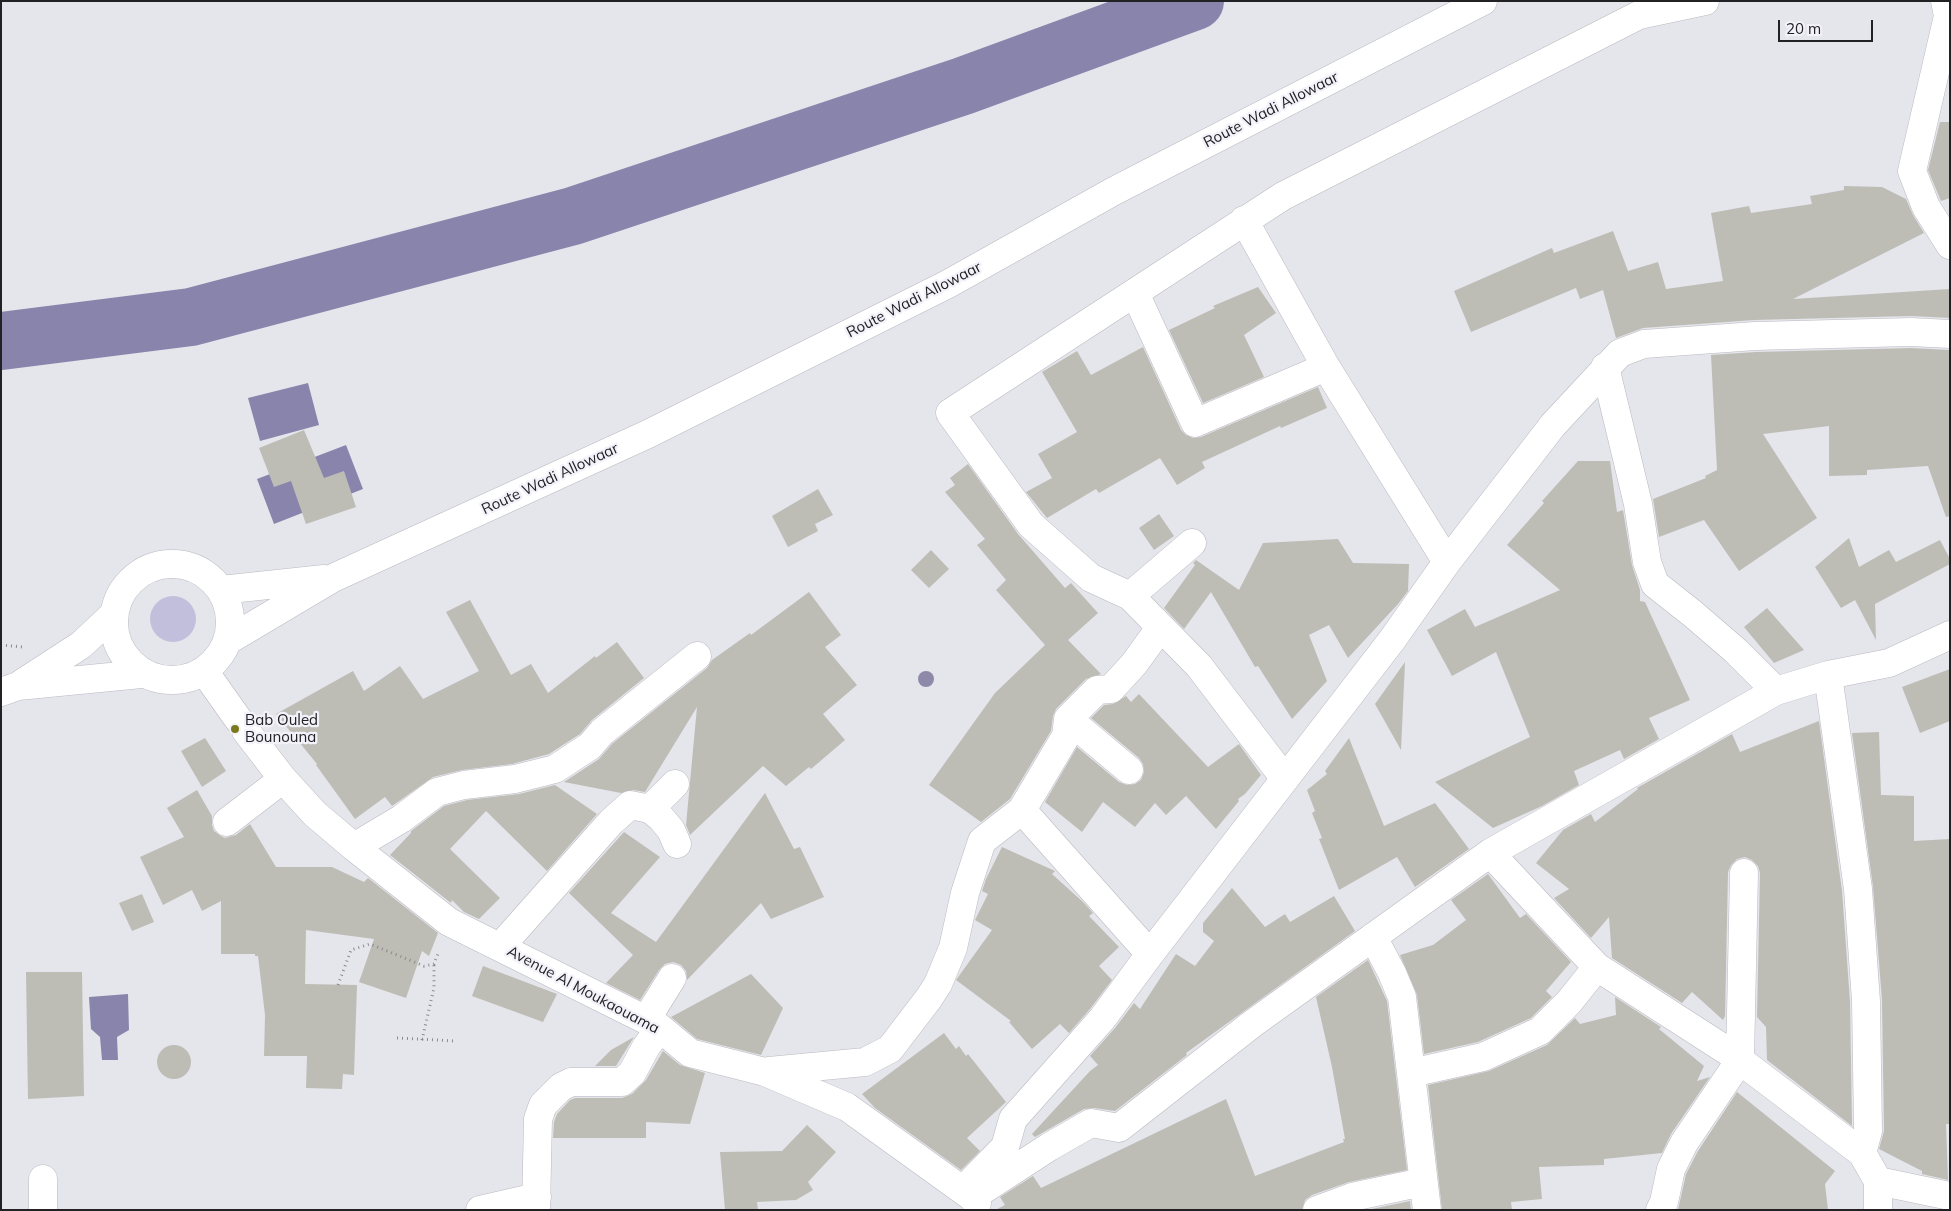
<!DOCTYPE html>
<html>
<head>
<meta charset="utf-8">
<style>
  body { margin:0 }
  #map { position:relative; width:1951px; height:1211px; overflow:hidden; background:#e5e5ec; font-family:Mulish,sans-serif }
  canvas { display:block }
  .frame { position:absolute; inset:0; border:2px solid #222224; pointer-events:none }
  .scale { position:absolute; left:1778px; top:20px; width:95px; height:22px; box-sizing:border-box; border:2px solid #222224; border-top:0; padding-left:6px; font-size:15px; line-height:18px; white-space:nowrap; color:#222224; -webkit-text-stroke:4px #f3f2fa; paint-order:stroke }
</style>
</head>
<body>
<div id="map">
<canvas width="1951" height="1211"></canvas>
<div class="frame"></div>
<div class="scale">20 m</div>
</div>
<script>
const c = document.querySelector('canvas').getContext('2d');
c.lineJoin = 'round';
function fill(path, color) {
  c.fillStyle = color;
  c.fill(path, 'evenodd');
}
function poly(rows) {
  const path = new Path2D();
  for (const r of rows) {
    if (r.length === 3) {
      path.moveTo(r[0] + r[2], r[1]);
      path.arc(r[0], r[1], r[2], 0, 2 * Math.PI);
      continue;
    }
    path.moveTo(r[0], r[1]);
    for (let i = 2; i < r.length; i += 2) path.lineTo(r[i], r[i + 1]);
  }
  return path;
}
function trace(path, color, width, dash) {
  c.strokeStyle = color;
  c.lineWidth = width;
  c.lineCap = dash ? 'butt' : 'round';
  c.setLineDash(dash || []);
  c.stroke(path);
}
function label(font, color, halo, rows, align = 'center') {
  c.font = font + ' Mulish,sans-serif';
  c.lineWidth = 4.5;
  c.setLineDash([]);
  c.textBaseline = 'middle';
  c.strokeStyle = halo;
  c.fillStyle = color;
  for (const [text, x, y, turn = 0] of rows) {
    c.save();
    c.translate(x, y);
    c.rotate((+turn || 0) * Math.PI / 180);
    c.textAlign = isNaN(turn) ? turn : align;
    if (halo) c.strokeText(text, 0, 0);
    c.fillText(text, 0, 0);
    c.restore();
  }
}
const green = poly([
  [173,619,23]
]);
const water = poly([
  [308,383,319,425,260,441,248,398],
  [346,445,363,489,274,524,257,479],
  [128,994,129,1030,117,1037,118,1060,102,1060,100,1037,91,1029,89,997]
]);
const river = poly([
  [1,341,191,317,573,216,963,86,1195,1]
]);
const building = poly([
  [1940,122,1950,122,1950,198,1941,201,1928,170],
  [1844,186,1882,187,1906,199,1913,215,1924,233,1793,299,1950,289,1950,318,1911,316,1754,320,1643,328,1616,338,1603,290,1580,299,1576,288,1471,332,1454,291,1552,248,1554,253,1613,231,1628,271,1658,262,1666,289,1723,281,1711,213,1749,206,1751,213,1812,204,1810,196,1844,190],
  [1258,287,1276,313,1244,335,1264,377,1203,403,1169,330,1215,308,1213,306],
  [1143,347,1181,430,1186,435,1193,438,1201,437,1318,387,1327,408,1281,428,1280,426,1202,462,1205,468,1177,485,1160,458,1099,493,1096,489,1047,518,1026,492,1052,478,1038,454,1077,432,1042,372,1077,351,1091,375],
  [1911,348,1949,350,1950,516,1946,517,1928,466,1867,470,1867,475,1829,476,1829,426,1763,434,1817,518,1739,571,1704,520,1659,537,1653,499,1706,478,1705,476,1717,470,1711,355,1756,352],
  [304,430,324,478,344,471,356,507,306,524,291,481,274,487,259,448],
  [1578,461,1610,461,1617,512,1623,510,1632,565,1640,590,1640,601,1645,602,1690,700,1649,718,1659,739,1624,759,1620,750,1574,771,1579,785,1542,806,1493,828,1435,782,1530,737,1496,652,1452,676,1427,630,1465,609,1475,627,1560,590,1507,545,1544,503,1542,501],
  [968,464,1018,534,1065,588,1071,583,1098,613,1068,640,1101,674,1086,679,1056,709,1053,716,1051,731,1010,799,981,822,929,785,995,693,1045,645,996,590,1006,580,977,545,985,539,945,492,955,485,950,478],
  [818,489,833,515,815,524,818,531,788,547,772,516],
  [1159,514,1174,536,1154,550,1139,528],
  [1849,538,1859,567,1889,550,1896,562,1940,540,1950,559,1950,564,1875,604,1876,640,1855,600,1841,608,1815,567],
  [1338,539,1353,563,1409,564,1408,591,1398,604,1348,658,1329,625,1309,635,1327,681,1292,719,1258,666,1255,667,1211,592,1184,629,1164,608,1195,565,1193,563,1196,560,1239,590,1263,543],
  [931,550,949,569,929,588,911,570],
  [809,592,841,635,825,647,857,685,823,714,845,740,811,769,809,767,786,786,763,766,690,835,686,825,697,707,645,792,633,790,621,793,564,782,599,759,613,743,707,668,712,660,750,633,751,635],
  [470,600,511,675,531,664,548,693,595,656,596,658,617,642,644,678,592,720,580,734,549,754,512,764,462,770,433,777,392,806,385,797,355,819,316,765,317,764,276,714,353,671,364,691,400,666,423,699,479,671,446,612],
  [1767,608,1804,650,1774,663,1744,627],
  [1405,662,1401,750,1375,704],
  [1950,669,1950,721,1920,733,1902,687],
  [1139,694,1208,767,1239,744,1261,775,1245,794,1238,799,1239,801,1216,829,1186,796,1166,815,1155,803,1135,827,1103,802,1082,832,1045,802,1077,747,1119,782,1127,785,1135,784,1141,780,1144,772,1143,764,1139,758,1091,718,1104,705,1113,704,1126,696,1131,702],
  [1819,721,1842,891,1850,1002,1852,1126,1767,1060,1766,1027,1757,1017,1760,873,1758,866,1752,860,1745,857,1737,859,1731,865,1728,872,1725,1016,1723,1020,1692,992,1682,1003,1612,958,1609,917,1591,938,1554,898,1569,889,1536,863,1563,830,1591,814,1595,822,1638,789,1637,788,1732,734,1740,752],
  [1879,732,1881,795,1914,796,1914,841,1950,839,1950,1124,1946,1124,1948,1180,1922,1174,1922,1171,1879,1149,1884,1131,1882,1000,1873,887,1852,733],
  [205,738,226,771,202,787,181,751],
  [1349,738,1384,826,1435,803,1469,849,1415,887,1397,857,1339,890,1319,839,1322,838,1312,813,1315,811,1307,790,1327,774,1325,771],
  [555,785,597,814,547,871,486,811,450,849,500,898,479,919,464,912,452,900,451,903,390,855,411,833,411,831,444,806,467,800,519,794],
  [197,790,212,816,212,825,214,831,221,836,225,838,236,835,250,824,276,867,332,867,364,882,368,878,438,933,429,956,422,951,406,998,359,982,374,939,306,930,305,984,357,985,354,1075,343,1074,342,1089,306,1088,307,1056,264,1056,265,1015,258,956,255,956,255,954,221,954,221,901,202,911,192,890,163,905,140,857,184,837,167,808],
  [765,793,794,849,800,847,824,897,771,919,761,903,687,980,686,971,681,965,673,962,665,964,659,970,640,1000,606,983,633,955,569,893,624,832,660,857,611,913,656,942],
  [1002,847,1055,871,1052,874,1083,902,1093,913,1089,916,1119,947,1099,966,1112,980,1090,1009,1069,1033,1060,1024,1032,1049,1009,1022,1011,1021,956,980,992,930,975,920,988,894,982,891,986,879],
  [1488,874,1520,918,1526,914,1571,962,1546,991,1552,997,1531,1018,1478,1042,1424,1054,1417,995,1400,955,1433,945,1466,920,1451,900],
  [1232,888,1265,927,1285,914,1290,922,1334,896,1355,931,1186,1053,1187,1055,1115,1111,1094,1108,1084,1109,1035,1137,1032,1134,1090,1071,1098,1065,1090,1056,1115,1028,1134,1003,1140,1009,1176,954,1195,966,1214,941,1203,932,1203,923],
  [142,894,154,922,132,931,119,903],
  [1368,960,1387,1001,1407,1170,1349,1182,1312,1195,1305,1200,1302,1210,995,1210,1005,1205,1000,1197,1033,1176,1041,1188,1226,1099,1255,1176,1344,1142,1343,1139,1345,1139,1332,1067,1316,997],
  [483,966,557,994,543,1022,472,996],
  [26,972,82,972,84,1096,28,1099],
  [751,974,783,1008,761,1055,697,1039,671,1017],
  [1615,997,1661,1027,1659,1029,1704,1066,1697,1081,1710,1077,1671,1134,1662,1153,1604,1159,1604,1165,1539,1167,1542,1199,1511,1202,1512,1210,1442,1210,1428,1085,1489,1071,1547,1045,1575,1018,1580,1024,1616,1015],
  [944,1033,956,1049,959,1046,966,1056,968,1054,1006,1102,967,1138,980,1151,961,1170,875,1108,862,1094],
  [634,1037,616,1066,595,1066,611,1050],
  [174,1062,17],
  [663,1051,680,1065,705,1073,690,1124,646,1122,646,1138,553,1138,554,1122,557,1114,570,1100,575,1098,622,1098,632,1094,646,1080],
  [1737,1092,1835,1171,1825,1184,1828,1210,1678,1210,1686,1174,1698,1151],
  [807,1125,836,1152,808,1182,813,1190,796,1200,757,1202,758,1210,725,1210,720,1152,782,1151],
  [1410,1201,1411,1210,1367,1210]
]);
const path = poly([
  [1,645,23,647],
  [338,985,351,950,370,944,424,966,434,964,439,951],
  [397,1038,455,1041],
  [422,1040,434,988,434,964]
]);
const minor = poly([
  [1945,1,1948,16,1912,171,1926,207,1950,245],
  [1244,220,1326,367,1447,562],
  [1135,293,1195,423,1326,367],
  [1605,367,1638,504,1647,562,1655,584,1693,614,1736,651,1776,691],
  [1130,596,1192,543],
  [204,671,238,719],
  [1828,675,1858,889,1866,1001,1868,1131,1862,1153],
  [1068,719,1129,770],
  [246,731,283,779,315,814,354,847,449,922,646,1020,660,1028,690,1053,765,1072,847,1107,972,1197,977,1203],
  [1285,779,1199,666,1130,596,1091,578,1031,525,950,413,1283,196,1639,15,1705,1],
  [650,809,675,784],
  [1022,810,1150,954],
  [227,822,283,779],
  [354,847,401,819,437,792,464,785,515,779,555,769,590,746,602,732,697,656],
  [1490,853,1597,967,1729,1052,1862,1153,1878,1181,1950,1196],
  [1373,937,1392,973,1402,997,1427,1210],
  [500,947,611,822,630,805,650,809,661,818,671,830,677,844],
  [646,1020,672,978],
  [769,1071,865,1062,890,1049,929,998,938,984,953,948,965,893,982,841,1022,810,1066,736,1068,719,1097,690,1111,689,1134,664,1160,628],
  [1411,1073,1483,1057,1540,1031,1569,1002,1597,967],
  [43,1179,43,1210],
  [963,1190,1005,1147,1013,1119,1102,1019,1150,954,1392,640,1447,562,1553,425,1620,353,1644,344,1755,336,1911,332,1950,334],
  [972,1197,1049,1147,1091,1123,1119,1128,1252,1024,1490,853,1776,691,1828,675,1889,663,1950,635],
  [480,1210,537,1197],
  [536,1210,538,1119,543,1105,561,1087,571,1082,622,1082,632,1073,646,1047,660,1028],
  [1317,1210,1352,1197,1423,1182],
  [1660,1210,1664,1202,1671,1169,1684,1143,1740,1060,1744,873],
  [1878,1210,1878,1181]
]);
const tertiary = poly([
  [172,622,58],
  [221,590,324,579],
  [227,641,333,578,648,434,948,284,1114,191,1483,1],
  [21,684,81,645,113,615],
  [1,692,18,686,141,674]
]);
const trees = [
  [926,679]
];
const markers = [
  [235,729,5,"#7a791f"]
];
const streetNames = [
  ["Route Wadi Allowaar",1271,110,-27],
  ["Route Wadi Allowaar",914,300,-27],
  ["Route Wadi Allowaar",550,479,-25],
  ["Avenue Al Moukaouama",583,990,28]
];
const poiNames = [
  ["Bab Ouled",245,720],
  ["Bounouna",245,737]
];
fill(green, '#c2bfdc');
fill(water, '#8984ac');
trace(river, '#8984ac', 58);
fill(building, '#bdbdb6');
trace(minor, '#bab9c1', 29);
trace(tertiary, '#bab9c1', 29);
trace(path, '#89898e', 3, [1, 4]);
trace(minor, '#fff', 28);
trace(tertiary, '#fff', 28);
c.fillStyle = '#8e89a9';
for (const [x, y] of trees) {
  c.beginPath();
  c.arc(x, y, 8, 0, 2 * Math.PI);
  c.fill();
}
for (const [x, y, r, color] of markers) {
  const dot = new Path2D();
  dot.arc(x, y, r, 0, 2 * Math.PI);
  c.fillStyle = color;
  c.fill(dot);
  trace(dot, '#f3f2fa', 2);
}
label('15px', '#222224', '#f3f2fa', streetNames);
label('15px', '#222224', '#f3f2fa', poiNames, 'left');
</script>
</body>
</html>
